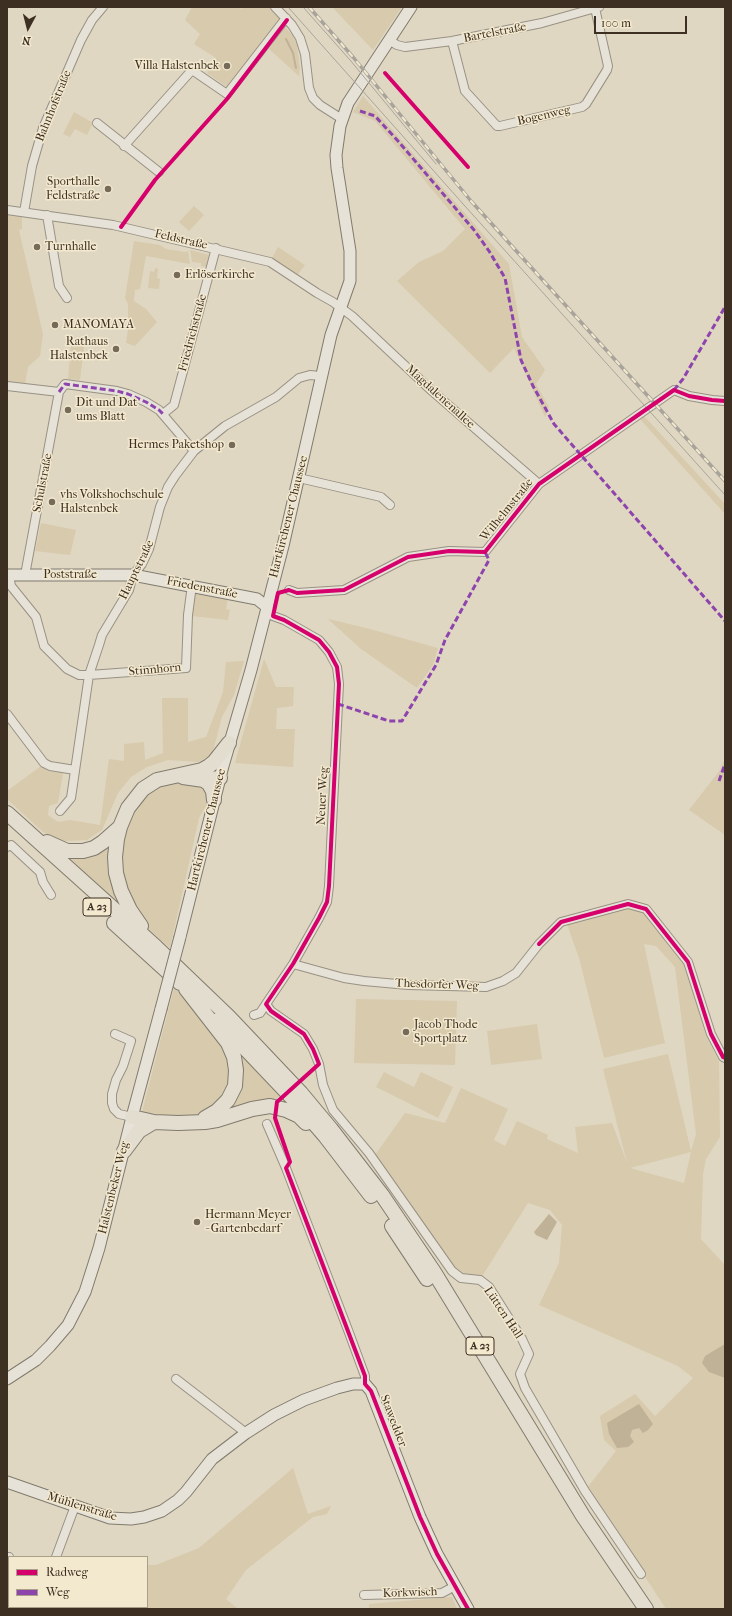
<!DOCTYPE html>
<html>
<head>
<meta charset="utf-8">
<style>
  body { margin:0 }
  #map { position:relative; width:732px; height:1616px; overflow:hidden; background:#e0d7c2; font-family:"IM FELL French Canon",serif }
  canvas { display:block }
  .frame { position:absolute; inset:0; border:8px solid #3d2f21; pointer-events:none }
  .legend { position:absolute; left:8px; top:1556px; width:140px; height:52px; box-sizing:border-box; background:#f3e9cf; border:1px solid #aa9f89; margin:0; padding:5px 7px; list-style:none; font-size:12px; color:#3d2f21 }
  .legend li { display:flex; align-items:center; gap:8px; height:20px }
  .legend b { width:20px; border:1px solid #aa9f89 }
  .north { position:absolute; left:8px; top:8px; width:40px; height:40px; -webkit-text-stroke:3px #f3e9cf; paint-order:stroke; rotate:187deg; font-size:11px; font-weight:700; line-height:16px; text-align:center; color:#3d2f21 }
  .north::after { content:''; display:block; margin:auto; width:14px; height:18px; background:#3d2f21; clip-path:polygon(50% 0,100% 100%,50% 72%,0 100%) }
  .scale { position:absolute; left:594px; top:16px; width:93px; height:18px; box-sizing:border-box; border:2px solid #3d2f21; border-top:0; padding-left:5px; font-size:12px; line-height:14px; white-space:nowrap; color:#3d2f21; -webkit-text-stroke:3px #f3e9cf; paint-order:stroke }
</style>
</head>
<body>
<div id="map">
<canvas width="732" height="1616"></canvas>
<div class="frame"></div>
<ul class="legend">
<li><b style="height:5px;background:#d6006c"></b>Radweg</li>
<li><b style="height:5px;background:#8e44ad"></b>Weg</li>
</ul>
<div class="north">N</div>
<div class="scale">100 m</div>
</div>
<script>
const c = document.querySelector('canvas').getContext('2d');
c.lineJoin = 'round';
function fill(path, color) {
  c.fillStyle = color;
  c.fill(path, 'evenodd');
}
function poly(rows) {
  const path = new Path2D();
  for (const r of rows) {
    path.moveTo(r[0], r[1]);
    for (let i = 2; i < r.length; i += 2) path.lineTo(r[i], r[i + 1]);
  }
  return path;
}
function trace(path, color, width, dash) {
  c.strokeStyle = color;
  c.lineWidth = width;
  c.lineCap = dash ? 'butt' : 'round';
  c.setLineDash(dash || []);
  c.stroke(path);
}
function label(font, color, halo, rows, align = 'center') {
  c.font = font + ' "IM FELL French Canon",serif';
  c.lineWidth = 3;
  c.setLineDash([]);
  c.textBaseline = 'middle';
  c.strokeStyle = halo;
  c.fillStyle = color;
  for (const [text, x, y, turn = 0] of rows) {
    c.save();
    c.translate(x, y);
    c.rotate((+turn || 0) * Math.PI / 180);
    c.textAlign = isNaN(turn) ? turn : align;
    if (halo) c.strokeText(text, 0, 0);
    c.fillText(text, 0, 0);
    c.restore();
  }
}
const green = poly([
  [192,7,239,7,241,9,243,7,269,7,280,19,227,87,207,73,216,58,194,44,200,34,185,20],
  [332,7,402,7,373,50],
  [285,27,293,36,297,45,300,68,299,76,269,49],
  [363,96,509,264,522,337,545,370,536,384,549,407,545,417,514,348,490,373,397,281,419,262,443,251,465,229,375,121,353,112],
  [74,112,93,123,87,135,75,129,70,137,63,134],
  [194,206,204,215,189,231,179,222],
  [7,210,22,213,22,229,19,230,43,334,40,356,28,367,25,384,7,382],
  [134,241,160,245,166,249,185,252,188,251,190,264,146,256,140,289,135,290,134,301,146,309,157,322,135,346,126,343,128,330,128,304,125,298],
  [278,247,305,265,296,277,271,260],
  [190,250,209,255,206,267,201,266,201,263,192,262],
  [155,268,158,269,157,278,160,279,159,289,148,288,150,271,154,272],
  [71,345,84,347,80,380,68,379],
  [644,416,725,504,725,514,640,419],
  [41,523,76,530,70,555,35,551],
  [194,591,228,597,226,609,230,610,228,620,192,616],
  [328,619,366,628,438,648,433,665,417,688,361,649],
  [264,659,276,687,294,687,293,706,277,708,276,729,295,729,293,767,235,763],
  [244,661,234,695,222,717,212,755,198,762,168,760,147,767,131,777,118,793,102,830,87,840,65,841,56,839,43,832,7,799,7,791,41,766,47,771,63,773,58,803,49,806,48,815,58,822,70,820,100,825,109,759,124,761,124,744,144,742,145,760,163,753,162,698,188,698,188,742,206,737,223,692,226,662],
  [725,759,725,835,689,810,720,770],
  [170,781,201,784,208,796,207,804,199,818,170,948,148,929,134,910,119,866,126,823,147,791],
  [113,837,123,908,64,856],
  [627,908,643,912,686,965,706,1036,719,1061,720,1137,706,1159,703,1174,701,1239,725,1265,725,1609,666,1609,587,1488,616,1451,604,1440,600,1416,635,1394,655,1416,693,1378,678,1366,539,1305,559,1263,562,1225,550,1210,528,1203,481,1278,461,1276,452,1270,375,1155,405,1113,445,1123,461,1088,508,1109,494,1140,505,1146,517,1121,548,1135,547,1139,578,1153,575,1127,612,1123,627,1163,603,1069,668,1054,691,1151,696,1134,675,967,656,946,644,944,665,1043,604,1058,579,958,567,924],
  [691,1152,684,1183,630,1168],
  [174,988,189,1003,228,1053,230,1090,205,1114,188,1118,142,1112],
  [356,999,457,1001,455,1065,354,1063],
  [537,1024,542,1059,491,1065,487,1031],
  [233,1046,279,1096,275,1100,215,1118,227,1106],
  [384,1072,414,1087,421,1072,453,1087,438,1118,376,1087],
  [293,1468,308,1514,331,1506,327,1514,313,1517,246,1570,226,1599,238,1609,70,1609,72,1607,147,1607,147,1565,156,1565,199,1548],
  [452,1597,457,1609,369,1609,369,1604]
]);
const water = poly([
  [549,1214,557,1222,547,1240,536,1235,534,1232],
  [725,1344,725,1378,709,1372,702,1363,705,1356],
  [639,1404,653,1424,648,1430,643,1433,639,1428,632,1430,630,1436,634,1442,628,1447,617,1448,609,1434,607,1423]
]);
const stream = poly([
  [286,39,293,53,296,68]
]);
const street = poly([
  [275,7,292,25,300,38,305,54,309,88,313,98,320,105,342,119],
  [389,40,397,45,405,47,452,41,542,23,599,7],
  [452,41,465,91,497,126,500,126,582,107,586,104,607,70,608,66,595,8],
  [97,123,159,172],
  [124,146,192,70,227,94,286,18],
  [7,210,113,225,270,262,317,293,333,302,352,316,432,391,539,484],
  [24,212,32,166,43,128,81,40,92,20,103,7],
  [47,215,59,286,67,298],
  [7,386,59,392],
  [163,414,174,405,216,248],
  [299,478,381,497,390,505],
  [9,575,11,586,36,617,44,646,67,669,79,675,89,675,186,668,188,615,192,585],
  [25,575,59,392,65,384,117,391,128,394,146,402,159,410,194,451],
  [289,590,297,593,344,590,408,557,449,551,485,552,539,484,674,390,689,396,712,400,725,401],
  [7,714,44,763,50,766,75,770],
  [60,811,71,798,89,675,99,645,102,635,129,590,133,575,142,564,149,549,160,507,168,487,175,476,194,451,225,426,276,397,299,378,310,375,320,376],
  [7,847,11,845,40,872,43,882,51,895],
  [293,964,344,978,364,981,408,985,486,987,503,981,516,973,539,944,561,922,628,904,646,909,688,962,711,1034,723,1057,725,1058],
  [266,1004,271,1011,304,1034,313,1049,319,1064,323,1085,333,1110,369,1153,452,1271,461,1278,480,1280,489,1287,522,1339,529,1354,520,1374,525,1388,585,1491,641,1574],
  [254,1015,260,1013,266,1004,293,964,319,918,327,902,329,886,339,684,337,667,329,652,319,640,284,620,273,616,267,607],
  [115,1034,131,1041,123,1066,116,1080,112,1094,112,1103,114,1109,119,1114,132,1117],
  [267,1124,286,1168,348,1330,365,1376,365,1384],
  [176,1379,246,1433],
  [7,1557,9,1557],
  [56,1557,75,1506],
  [364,1595,442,1593,455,1586]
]);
const secondary = poly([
  [7,575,133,575,257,599,267,607],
  [180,937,223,766,251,670,283,546,331,335,350,281,350,251,337,168,336,155,340,126,348,103,411,7],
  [7,1379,36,1360,50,1346,68,1325,85,1292,99,1248,132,1117,161,1009],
  [7,1482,110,1518,131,1519,144,1517,162,1511,178,1500,186,1492,212,1459,246,1433,274,1415,304,1400,337,1388,353,1384,365,1384,371,1391,420,1517,437,1554,468,1609]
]);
const highway = poly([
  [183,777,204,780,220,778],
  [204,780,209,784,213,791,214,800],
  [7,813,156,947,229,1017,301,1093,331,1129,382,1195,434,1272,583,1516,646,1609],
  [47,842,67,851,83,851,94,848,103,842,120,827],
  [114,923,180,983],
  [141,926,130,910,121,891,116,873,115,857,117,839,120,827,128,808,143,789,157,780,202,770,209,766,214,762,229,743],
  [186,989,228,1043,234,1057,236,1070,235,1086,228,1100,217,1111,205,1118],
  [218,1020,294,1100,325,1136,371,1196],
  [132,1117,154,1122,178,1123,205,1122,217,1120,252,1109,270,1106,286,1110,299,1116,306,1123],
  [124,1151,139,1131,154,1122],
  [392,1226,427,1279]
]);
const tram = poly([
  [288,7,464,205,725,495],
  [303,7,350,60,436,164]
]);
const rail = poly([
  [309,7,353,57,471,201,725,481]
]);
const secondaryBridge = poly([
  [161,1009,180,937]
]);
const quiet = poly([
  [360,111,375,116,398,141,474,230,489,251,505,278,521,360,533,386,554,424,725,621],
  [674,390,683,379,725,307],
  [59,392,65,384,117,391,128,394,146,402,159,410,163,414],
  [338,704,389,721,402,721,436,665,445,640,489,560,485,552],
  [719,781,725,764]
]);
const cycleway = poly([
  [385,73,468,167],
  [121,227,155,180,227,99,287,20],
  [539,944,561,922,628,904,646,909,688,962,711,1034,723,1057,725,1058],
  [468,1609,437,1554,420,1517,371,1391,365,1384,365,1376,286,1168,290,1162,275,1118,277,1102,319,1064,313,1049,304,1034,271,1011,266,1004,293,964,319,918,327,902,329,886,339,684,337,667,329,652,319,640,284,620,273,616,278,593,289,590,297,593,344,590,408,557,449,551,485,552,539,484,674,390,689,396,712,400,725,401]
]);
const markers = [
  [227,66,4,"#766a59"],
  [108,189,4,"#766a59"],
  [37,247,4,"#766a59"],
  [177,275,4,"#766a59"],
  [55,325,4,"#766a59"],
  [116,349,4,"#766a59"],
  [68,410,4,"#766a59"],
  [232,445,4,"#766a59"],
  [52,502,4,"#766a59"],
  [406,1032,4,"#766a59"],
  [197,1222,4,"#766a59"]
];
const shields = [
  [97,907,28],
  [480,1346,28]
];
const shieldNames = [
  ["A 23",97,907],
  ["A 23",480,1346]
];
const streetNames = [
  ["Bartelstraße",495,33,-11],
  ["Bahnhofstraße",54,106,-68],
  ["Bogenweg",544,116,-13],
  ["Feldstraße",181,240,13],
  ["Friedrichstraße",193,333,-75],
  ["Magdalenenallee",440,397,42],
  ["Schulstraße",43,483,-79],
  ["Wilhelmstraße",507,510,-51],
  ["Hartkirchener Chaussee",289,517,-76],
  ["Hauptstraße",137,570,-64],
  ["Poststraße",70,575],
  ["Friedenstraße",202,588,11],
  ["Stinnhorn",155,670,-5],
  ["Neuer Weg",323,796,-87],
  ["Hartkirchener Chaussee",207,830,-76],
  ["Thesdorfer Weg",437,985,2],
  ["Halstenbeker Weg",114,1188,-76],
  ["Lütten Hall",503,1313,56],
  ["Stawedder",393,1421,69],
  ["Mühlenstraße",82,1507,17],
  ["Korkwisch",410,1593,-2]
];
const poiNames = [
  ["Villa Halstenbek",219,66,"right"],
  ["Sporthalle",100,182,"right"],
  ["Feldstraße",100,196,"right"],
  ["Turnhalle",45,247],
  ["Erlöserkirche",185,275],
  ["MANOMAYA",63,325],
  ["Rathaus",108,342,"right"],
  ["Halstenbek",108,356,"right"],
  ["Dit und Dat",76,403],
  ["ums Blatt",76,417],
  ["Hermes Paketshop",224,445,"right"],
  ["vhs Volkshochschule",60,495],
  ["Halstenbek",60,509],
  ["Jacob Thode",414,1025],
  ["Sportplatz",414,1039],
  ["Hermann Meyer",205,1215],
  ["- Gartenbedarf",205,1229]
];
fill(green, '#d7caad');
fill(water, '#bfb296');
trace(stream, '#bfb296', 2);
trace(street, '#989184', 10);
trace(secondary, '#817b6e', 13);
trace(highway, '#817b6e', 16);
trace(street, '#e6e2d7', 8);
trace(secondary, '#e6e2d7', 11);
trace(highway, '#e3ddd0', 14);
trace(tram, '#a9a49b', 1);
trace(rail, '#a9a49b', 3.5);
trace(rail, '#f3e9cf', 2, [6]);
trace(secondaryBridge, '#817b6e', 13, []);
trace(secondaryBridge, '#e6e2d7', 11);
trace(quiet, '#8e44ad', 3, [6, 3]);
trace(cycleway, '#d6006c', 4);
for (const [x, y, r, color] of markers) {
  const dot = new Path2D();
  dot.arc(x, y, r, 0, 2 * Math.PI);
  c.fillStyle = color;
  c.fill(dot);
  trace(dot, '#f3e9cf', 1.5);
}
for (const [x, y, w] of shields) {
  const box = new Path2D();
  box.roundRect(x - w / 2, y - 9, w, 18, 3);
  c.fillStyle = '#f3e9cf';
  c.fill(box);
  trace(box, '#3d2f21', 1);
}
label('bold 11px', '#3d2f21', null, shieldNames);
label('12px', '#3d2f21', '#f3e9cf', streetNames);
label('12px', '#3d2f21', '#f3e9cf', poiNames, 'left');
</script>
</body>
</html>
